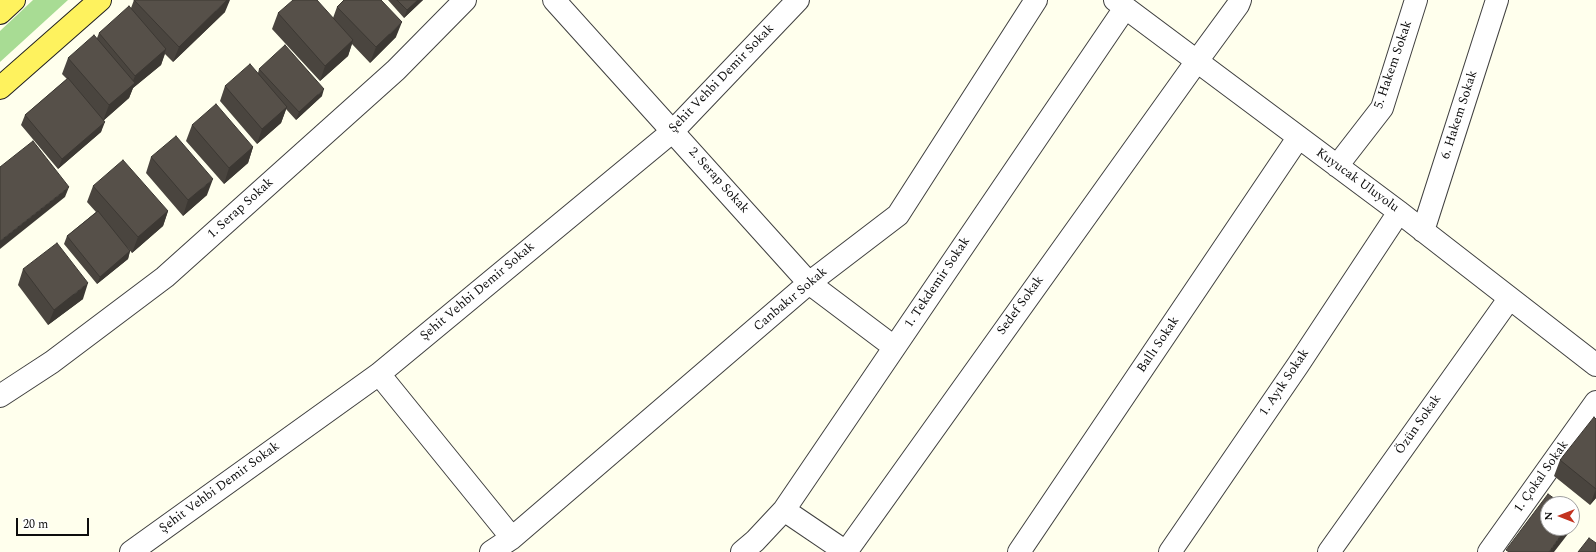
<!DOCTYPE html>
<html>
<head>
<meta charset="utf-8">
<style>
  body { margin:0 }
  #map { position:relative; width:1596px; height:552px; overflow:hidden; background:#ffffed; font-family:Spectral,serif }
  canvas { display:block }
  .north { position:absolute; left:1540px; top:496px; width:40px; height:40px; box-sizing:border-box; background:#fff; border:1px solid #9e9e9e; border-radius:50%; rotate:270deg; font-size:11px; font-weight:700; line-height:16px; text-align:center; color:#0d0d0d }
  .north::after { content:''; display:block; margin:auto; width:14px; height:18px; background:#c33320; clip-path:polygon(50% 0,100% 100%,50% 72%,0 100%) }
  .scale { position:absolute; left:16px; top:518px; width:73px; height:18px; box-sizing:border-box; border:2px solid #0d0d0d; border-top:0; padding-left:5px; font-size:12px; line-height:14px; white-space:nowrap; color:#0d0d0d; -webkit-text-stroke:3px #fff; paint-order:stroke }
</style>
</head>
<body>
<div id="map">
<canvas width="1596" height="552"></canvas>
<div class="north">N</div>
<div class="scale">20 m</div>
</div>
<script>
const c = document.querySelector('canvas').getContext('2d');
c.lineJoin = 'round';
function fill(path, color) {
  c.fillStyle = color;
  c.fill(path, 'evenodd');
}
function poly(rows) {
  const path = new Path2D();
  for (const r of rows) {
    path.moveTo(r[0], r[1]);
    for (let i = 2; i < r.length; i += 2) path.lineTo(r[i], r[i + 1]);
  }
  return path;
}
function trace(path, color, width, dash) {
  c.strokeStyle = color;
  c.lineWidth = width;
  c.lineCap = dash ? 'butt' : 'round';
  c.setLineDash(dash || []);
  c.stroke(path);
}
function label(font, color, halo, rows, align = 'center') {
  c.font = font + ' Spectral,serif';
  c.lineWidth = 4;
  c.setLineDash([]);
  c.textBaseline = 'middle';
  c.strokeStyle = halo;
  c.fillStyle = color;
  for (const [text, x, y, turn = 0] of rows) {
    c.save();
    c.translate(x, y);
    c.rotate((+turn || 0) * Math.PI / 180);
    c.textAlign = isNaN(turn) ? turn : align;
    if (halo) c.strokeText(text, 0, 0);
    c.fillText(text, 0, 0);
    c.restore();
  }
}
const forest = poly([
  [33,0,68,0,0,62,0,31]
]);
const minor = poly([
  [554,0,809,283,894,347],
  [1115,0,1399,212,1596,365],
  [1337,166,1382,108,1416,0],
  [1423,231,1497,0],
  [379,374,512,538],
  [0,396,52,362,165,277,396,70,465,0],
  [784,510,846,552],
  [131,552,379,374,673,131,798,0],
  [491,552,512,538,809,283,898,215,1036,0],
  [742,552,755,541,784,510,1125,8],
  [846,552,1197,61,1238,5,1240,0],
  [1019,552,1298,138],
  [1170,552,1298,365,1399,212],
  [1329,552,1509,299],
  [1489,552,1596,402]
]);
const major = poly([
  [0,13,14,0],
  [0,88,100,0]
]);
const wall = poly([
  [134,0,225,12,173,62,165,54,161,65,133,88,129,98,104,120,101,132,58,169,21,125,25,115,67,79,62,74,68,58,97,38,99,33,131,8],
  [388,0,423,0,404,18],
  [337,7,396,37,370,63,352,44,348,56,320,81,272,29,278,13,333,18],
  [259,69,322,96,296,120,286,109,281,123,257,144,220,101,225,86,258,73],
  [192,125,253,147,248,163,224,184,186,141],
  [151,157,207,195,183,216,146,173],
  [93,186,168,211,163,226,132,253,126,246,130,251,128,259,97,284,64,244,67,236,96,212,87,202],
  [23,269,83,299,48,325,18,285],
  [1596,419,1596,498,1590,505,1554,476,1560,460]
]);
const shadedWall = poly([
  [227,0,230,0,225,12,173,62,179,47],
  [418,0,423,0,404,18,407,10],
  [402,22,396,37,370,63,376,47],
  [353,40,348,56,320,81,325,66],
  [166,49,161,65,133,88,129,98,103,121,109,105,131,86,135,76],
  [324,89,322,96,296,120,299,112],
  [287,107,281,123,257,144,262,129],
  [105,122,101,132,58,169,62,159],
  [253,147,248,163,224,184,229,168],
  [213,179,207,195,183,216,188,200],
  [69,187,65,197,0,249,0,241],
  [168,211,163,226,132,253,138,237],
  [130,251,128,259,97,284,100,277],
  [88,283,83,299,48,325,54,310],
  [1596,489,1596,498,1590,505],
  [1576,515,1572,526,1572,520],
  [1566,528,1571,528,1571,530,1554,552,1549,552]
]);
const building = poly([
  [134,0,227,0,179,47,134,0],
  [293,0,317,0,353,40,325,66,278,13,293,0],
  [344,0,381,0,402,22,376,47,337,7,344,0],
  [397,0,418,0,407,10,397,0],
  [129,6,166,49,135,76,99,33,129,6],
  [94,35,135,83,109,105,68,58,94,35],
  [285,45,324,89,299,112,259,69,285,45],
  [250,64,287,107,262,129,225,86,250,64],
  [68,78,105,122,62,159,25,115,68,78],
  [216,104,253,147,229,168,192,125,216,104],
  [176,136,213,179,188,200,151,157,176,136],
  [33,141,69,187,0,241,0,167,33,141],
  [123,160,168,211,138,237,93,186,123,160],
  [98,211,130,251,100,277,67,236,98,211],
  [57,243,88,283,54,310,23,269,57,243],
  [1594,417,1596,419,1596,489,1560,460,1594,417],
  [1548,494,1562,504,1548,504,1548,528,1566,528,1549,552,1509,552,1506,550,1548,494],
  [1572,511,1576,515,1572,520,1572,511],
  [1589,538,1596,543,1596,552,1578,552,1589,538]
]);
const streetNames = [
  ["5. Hakem Sokak",1394,65,-71],
  ["Şehit Vehbi Demir Sokak",722,79,-46],
  ["6. Hakem Sokak",1460,115,-72],
  ["2. Serap Sokak",718,181,48],
  ["Kuyucak Uluyolu",1357,181,36],
  ["1. Serap Sokak",241,209,-42],
  ["1. Tekdemir Sokak",938,283,-56],
  ["Şehit Vehbi Demir Sokak",478,292,-40],
  ["Canbakır Sokak",791,300,-40],
  ["Sedef Sokak",1021,306,-54],
  ["Ballı Sokak",1159,345,-56],
  ["1. Ayık Sokak",1285,383,-56],
  ["Özün Sokak",1419,425,-55],
  ["1. Çokal Sokak",1542,477,-55],
  ["Şehit Vehbi Demir Sokak",220,488,-36]
];
fill(forest, '#a8dc94');
trace(minor, '#404040', 24);
trace(major, '#1e1e1e', 24);
trace(minor, '#fff', 22);
trace(major, '#fef25e', 22);
fill(wall, '#4a453f');
fill(shadedWall, '#3c3833');
fill(building, '#565049');
trace(building, '#3c3833', 1);
label('13px', '#0d0d0d', '#fff', streetNames);
</script>
</body>
</html>
